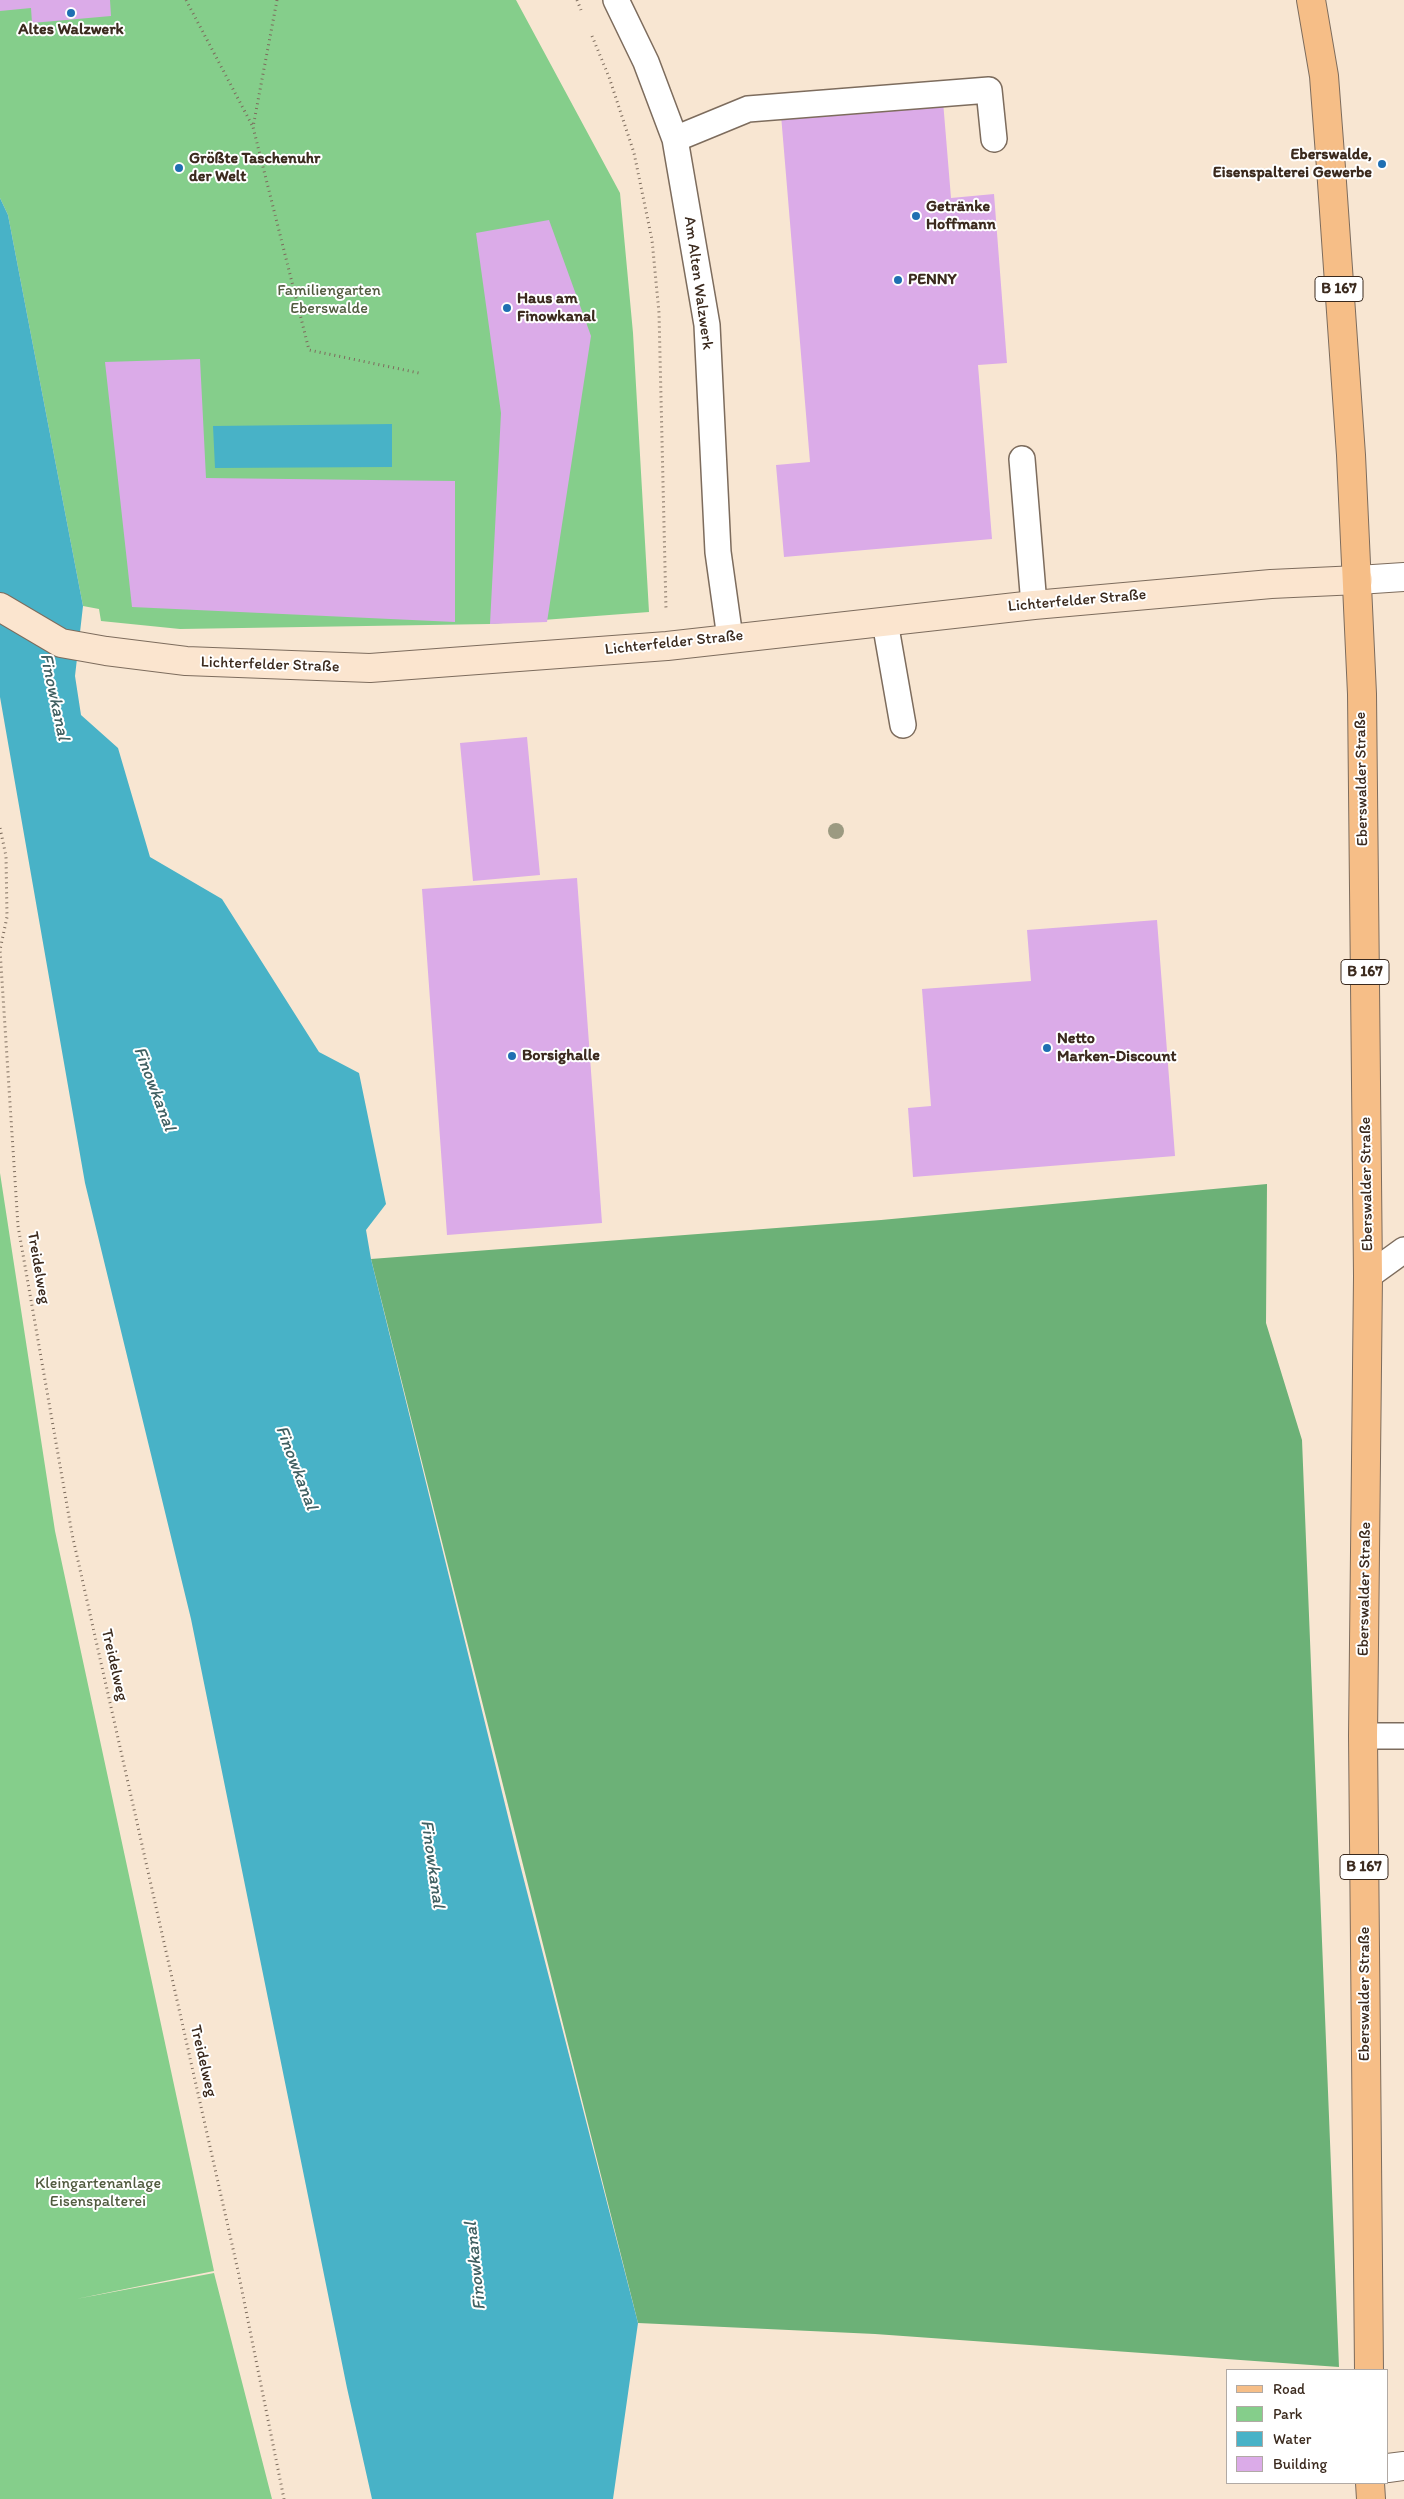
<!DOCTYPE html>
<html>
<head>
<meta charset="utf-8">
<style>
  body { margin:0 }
  #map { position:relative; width:1404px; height:2499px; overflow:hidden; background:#f8e6d2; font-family:Itim,sans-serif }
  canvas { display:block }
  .legend { position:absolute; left:1226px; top:2369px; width:162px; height:115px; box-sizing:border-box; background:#fff; border:1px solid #b1aaa5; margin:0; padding:6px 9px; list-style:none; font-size:15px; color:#3b2a1e }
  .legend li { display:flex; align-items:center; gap:10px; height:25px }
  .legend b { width:25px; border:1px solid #b1aaa5 }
</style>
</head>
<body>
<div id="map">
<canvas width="1404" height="2499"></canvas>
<ul class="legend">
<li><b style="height:6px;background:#f6be87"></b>Road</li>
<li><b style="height:14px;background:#85ce8b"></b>Park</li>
<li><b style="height:14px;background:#48b2c7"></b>Water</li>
<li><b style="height:14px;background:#dbabe8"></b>Building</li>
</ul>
</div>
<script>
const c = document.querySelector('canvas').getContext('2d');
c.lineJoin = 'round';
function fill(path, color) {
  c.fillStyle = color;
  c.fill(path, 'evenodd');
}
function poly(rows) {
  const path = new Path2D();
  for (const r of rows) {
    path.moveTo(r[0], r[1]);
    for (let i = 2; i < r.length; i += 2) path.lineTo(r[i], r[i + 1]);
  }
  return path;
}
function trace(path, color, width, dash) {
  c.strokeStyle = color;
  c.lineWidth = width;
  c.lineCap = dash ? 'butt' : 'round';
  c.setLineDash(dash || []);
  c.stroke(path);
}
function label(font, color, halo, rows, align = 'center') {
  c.font = font + ' Itim,sans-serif';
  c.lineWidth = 4;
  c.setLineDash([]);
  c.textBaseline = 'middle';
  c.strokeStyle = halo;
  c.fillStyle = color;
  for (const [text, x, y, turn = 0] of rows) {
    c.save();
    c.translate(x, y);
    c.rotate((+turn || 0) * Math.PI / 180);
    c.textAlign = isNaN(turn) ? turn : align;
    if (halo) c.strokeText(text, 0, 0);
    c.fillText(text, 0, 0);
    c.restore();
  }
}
const green = poly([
  [0,0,516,0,620,193,633,333,649,612,490,624,180,629,101,621,99,609,83,606,8,215,0,198],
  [0,1173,55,1531,214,2271,76,2299,214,2273,272,2499,0,2499]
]);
const forest = poly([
  [1267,1184,1266,1323,1302,1440,1339,2367,875,2334,638,2323,371,1259,881,1220]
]);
const water = poly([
  [0,198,8,215,83,606,75,676,81,715,118,748,150,857,222,899,319,1052,359,1073,386,1204,366,1230,371,1259,516,1849,638,2323,613,2499,372,2499,347,2388,191,1619,85,1183,0,697],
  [392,424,392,467,215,468,213,426]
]);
const building = poly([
  [0,0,110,0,111,16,32,23,31,8,0,11],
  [943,101,951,198,994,194,1007,363,978,365,992,539,784,557,776,465,810,462,781,115],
  [549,220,591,336,547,622,490,624,501,413,476,233],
  [200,359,206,478,455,481,455,622,132,607,105,362],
  [527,737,540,875,473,881,460,743],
  [577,878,602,1223,447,1235,422,889],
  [1157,920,1175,1156,913,1177,908,1108,931,1106,922,989,1031,981,1027,930]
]);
const path = poly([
  [186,0,253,127],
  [277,0,253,127,309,350,419,373],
  [577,0,581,10],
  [592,36,609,77,634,153,652,240,659,313,666,610],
  [0,828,6,856,7,917,0,950,18,1226,72,1534,238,2271,284,2499]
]);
const service = poly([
  [616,0,646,62,675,139,707,325,718,552,730,638],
  [675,139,748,109,989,90,994,139],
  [1022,459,1034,605],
  [885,622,903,725],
  [1368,1276,1404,1250],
  [1363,1736,1404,1736]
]);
const minor = poly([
  [1358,580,1404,577],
  [1388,2468,1404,2466]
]);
const secondary = poly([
  [0,607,61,643,106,651,186,661,370,668,667,646,1034,605,1271,584,1358,580]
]);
const primary = poly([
  [1311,0,1324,76,1331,168,1351,455,1362,694,1368,1276,1363,1736,1369,2370],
  [1370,2483,1371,2499]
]);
const trees = [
  [836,831]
];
const markers = [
  [71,13,5,"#1f6fb2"],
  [1382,164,5,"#1f6fb2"],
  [179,168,5,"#1f6fb2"],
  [916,216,5,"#1f6fb2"],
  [898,280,5,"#1f6fb2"],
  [507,308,5,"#1f6fb2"],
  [1047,1048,5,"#1f6fb2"],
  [512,1056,5,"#1f6fb2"]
];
const shields = [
  [1339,289,48],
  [1365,972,48],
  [1364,1867,48]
];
const shieldNames = [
  ["B 167",1339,289],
  ["B 167",1365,972],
  ["B 167",1364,1867]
];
const poiNames = [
  ["Altes Walzwerk",71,30,"center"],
  ["Eberswalde,",1372,155,"right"],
  ["Eisenspalterei Gewerbe",1372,173,"right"],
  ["Größte Taschenuhr",189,159],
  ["der Welt",189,177],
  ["Getränke",926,207],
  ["Hoffmann",926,225],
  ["PENNY",908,280],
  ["Haus am",517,299],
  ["Finowkanal",517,317],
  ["Netto",1057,1039],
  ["Marken-Discount",1057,1057],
  ["Borsighalle",522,1056]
];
const streetNames = [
  ["Am Alten Walzwerk",698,283,82],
  ["Lichterfelder Straße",1077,601,-5],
  ["Lichterfelder Straße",674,643,-6],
  ["Lichterfelder Straße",270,665,2],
  ["Eberswalder Straße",1362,779,-91],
  ["Eberswalder Straße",1367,1184,-91],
  ["Treidelweg",38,1268,80],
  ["Eberswalder Straße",1365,1589,-89],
  ["Treidelweg",114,1665,77],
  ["Eberswalder Straße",1365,1994,-90],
  ["Treidelweg",203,2061,77]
];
const parkNames = [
  ["Familiengarten",329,291],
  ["Eberswalde",329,309],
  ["Kleingartenanlage",98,2184],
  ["Eisenspalterei",98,2202]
];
const waterNames = [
  ["Finowkanal",54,697,78],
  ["Finowkanal",154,1089,69],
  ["Finowkanal",296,1468,69],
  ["Finowkanal",432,1864,82],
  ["Finowkanal",476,2266,-96]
];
fill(green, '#85ce8b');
fill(forest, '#6cb177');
fill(water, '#48b2c7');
fill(building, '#dbabe8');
trace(service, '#7d6c5d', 28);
trace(minor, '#7d6c5d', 30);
trace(secondary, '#7d6c5d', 30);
trace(primary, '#7d6c5d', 30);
trace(path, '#7d6c5d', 3, [1, 4]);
trace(service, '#fff', 25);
trace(minor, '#fff', 28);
trace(secondary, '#fbe5cf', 28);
trace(primary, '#f6be87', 28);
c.fillStyle = '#9c9a81';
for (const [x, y] of trees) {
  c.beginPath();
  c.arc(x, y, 8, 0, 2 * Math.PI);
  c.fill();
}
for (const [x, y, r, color] of markers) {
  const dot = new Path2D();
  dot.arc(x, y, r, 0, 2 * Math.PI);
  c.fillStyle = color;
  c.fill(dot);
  trace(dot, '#fff', 2);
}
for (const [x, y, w] of shields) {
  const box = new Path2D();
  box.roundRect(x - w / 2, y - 12.5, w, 25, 4);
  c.fillStyle = '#fff';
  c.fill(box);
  trace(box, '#3b2a1e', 1);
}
label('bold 15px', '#3b2a1e', null, shieldNames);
label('bold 16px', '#3b2a1e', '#fff', poiNames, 'left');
label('16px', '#3b2a1e', '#fff', streetNames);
label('16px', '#515b3f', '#fff', parkNames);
label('italic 18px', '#406062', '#fff', waterNames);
</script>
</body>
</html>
